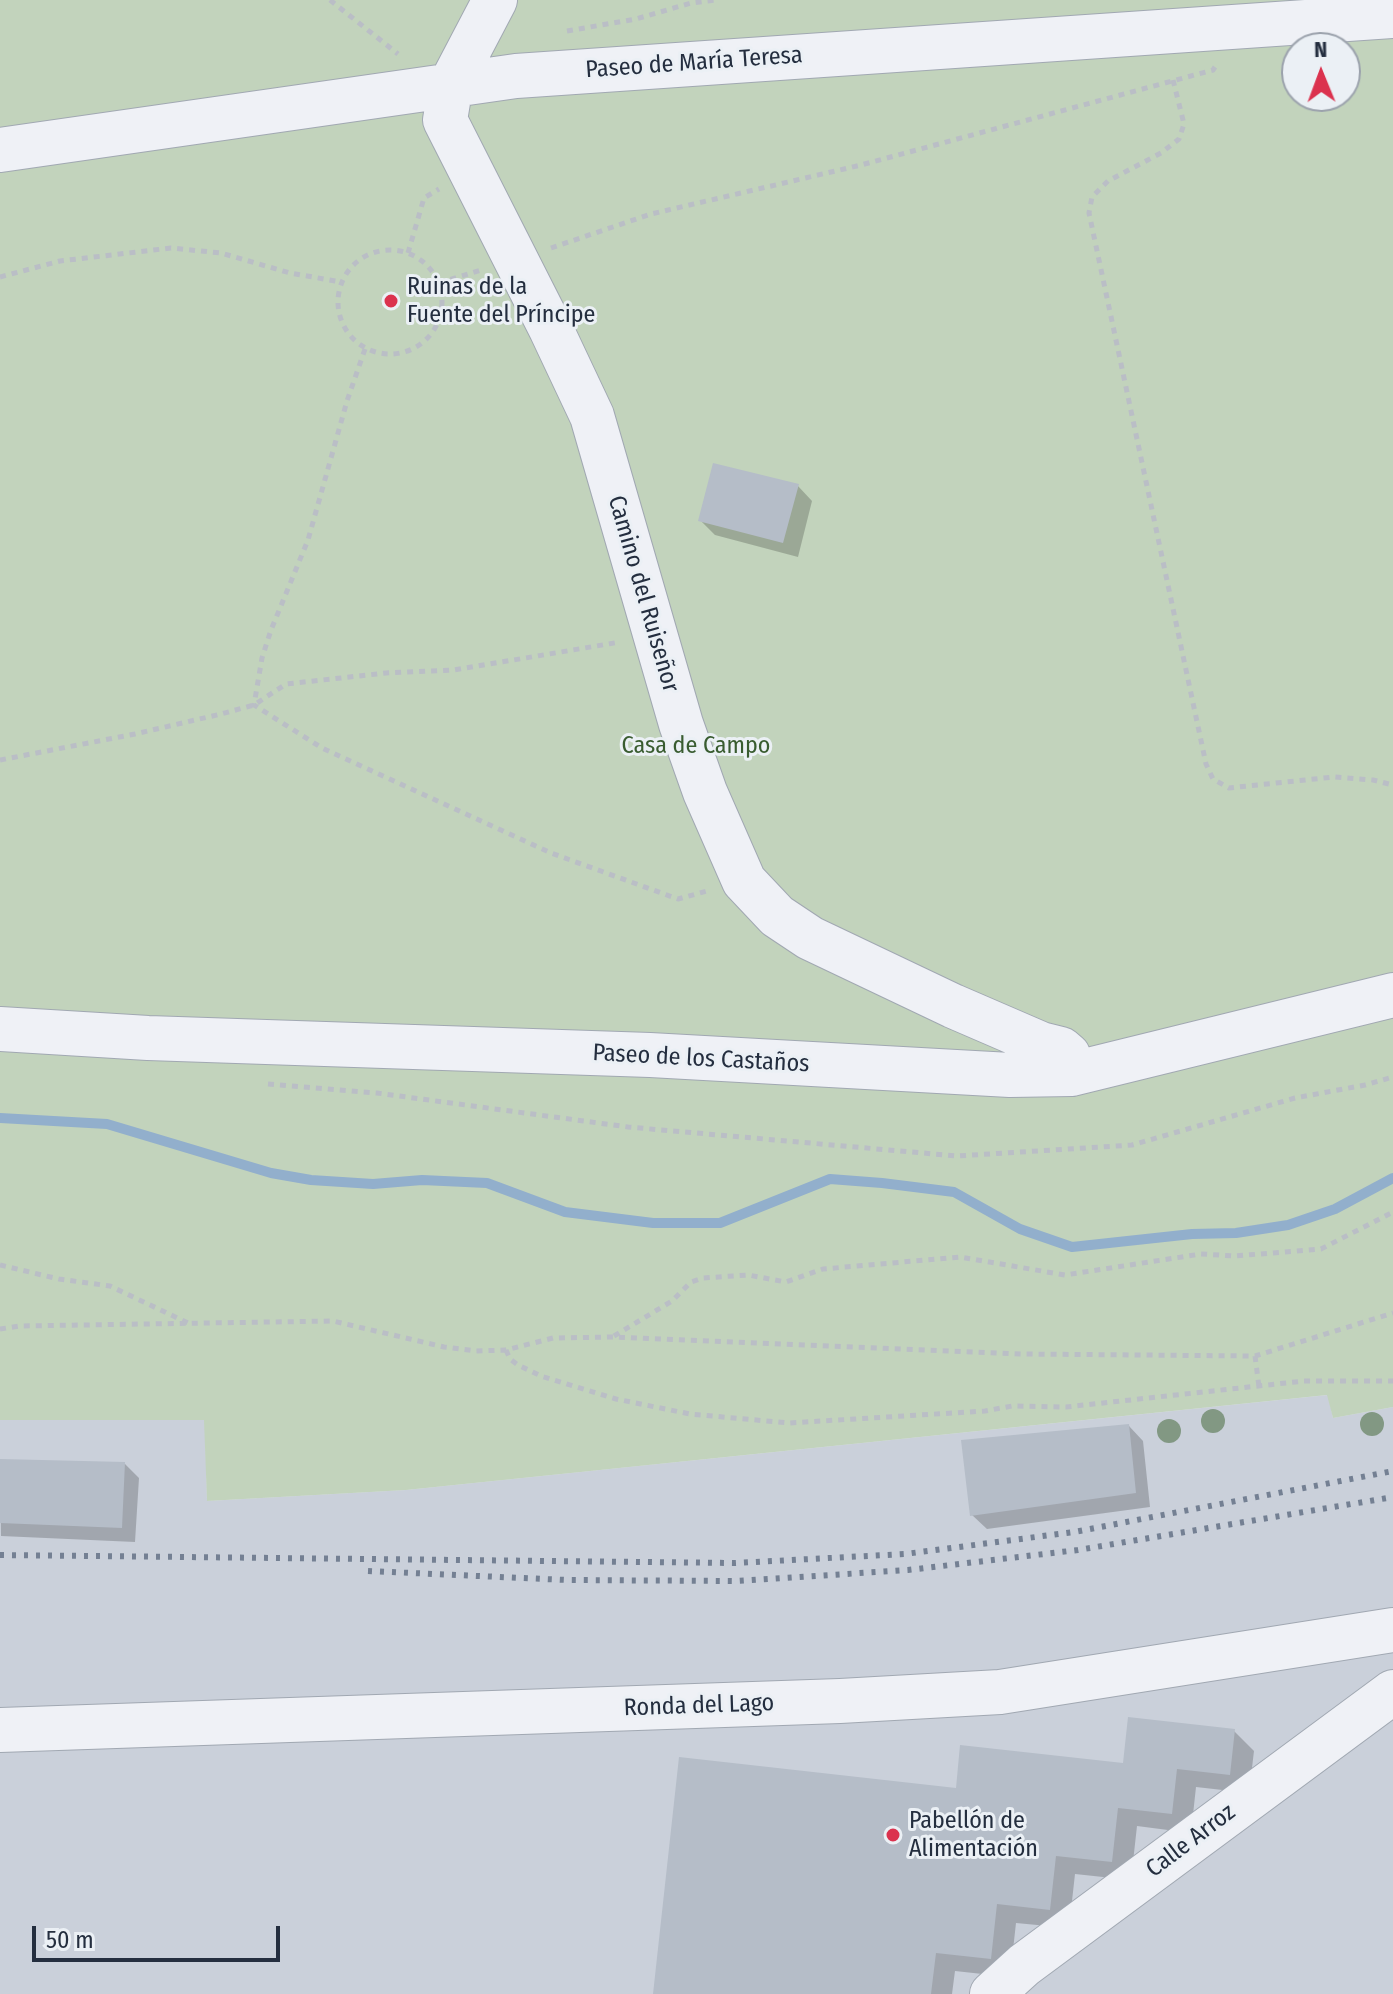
<!DOCTYPE html>
<html>
<head>
<meta charset="utf-8">
<style>
  body { margin:0 }
  #map { position:relative; width:1393px; height:1994px; overflow:hidden; background:#dce1e8; font-family:"Fira Sans Condensed",sans-serif }
  canvas { display:block }
  .north { position:absolute; left:1281px; top:32px; width:80px; height:80px; box-sizing:border-box; background:#ebf0f5; border:2px solid #9ba2ac; border-radius:50%; rotate:359deg; font-size:22px; font-weight:700; line-height:32px; text-align:center; color:#242e3f }
  .north::after { content:''; display:block; margin:auto; width:28px; height:36px; background:#db324e; clip-path:polygon(50% 0,100% 100%,50% 72%,0 100%) }
  .scale { position:absolute; left:32px; top:1926px; width:248px; height:36px; box-sizing:border-box; border:4px solid #242e3f; border-top:0; padding-left:10px; font-size:24px; line-height:28px; white-space:nowrap; color:#242e3f; -webkit-text-stroke:6px #ebf0f5; paint-order:stroke }
</style>
</head>
<body>
<div id="map">
<canvas width="1393" height="1994"></canvas>
<div class="north">N</div>
<div class="scale">50 m</div>
</div>
<script>
const c = document.querySelector('canvas').getContext('2d');
c.lineJoin = 'round';
function fill(path, color) {
  c.fillStyle = color;
  c.fill(path, 'evenodd');
}
function poly(rows) {
  const path = new Path2D();
  for (const r of rows) {
    if (r.length === 3) {
      path.moveTo(r[0] + r[2], r[1]);
      path.arc(r[0], r[1], r[2], 0, 2 * Math.PI);
      continue;
    }
    path.moveTo(r[0], r[1]);
    for (let i = 2; i < r.length; i += 2) path.lineTo(r[i], r[i + 1]);
  }
  return path;
}
function trace(path, color, width, dash) {
  c.strokeStyle = color;
  c.lineWidth = width;
  c.lineCap = dash ? 'butt' : 'round';
  c.setLineDash(dash || []);
  c.stroke(path);
}
function label(font, color, halo, rows, align = 'center') {
  c.font = font + ' "Fira Sans Condensed",sans-serif';
  c.lineWidth = 6;
  c.setLineDash([]);
  c.textBaseline = 'middle';
  c.strokeStyle = halo;
  c.fillStyle = color;
  for (const [text, x, y, turn = 0] of rows) {
    c.save();
    c.translate(x, y);
    c.rotate((+turn || 0) * Math.PI / 180);
    c.textAlign = isNaN(turn) ? turn : align;
    if (halo) c.strokeText(text, 0, 0);
    c.fillText(text, 0, 0);
    c.restore();
  }
}
const built = poly([
  [1328,1395,1333,1418,1393,1407,1393,1994,0,1994,0,1420,205,1420,207,1501,406,1490]
]);
const green = poly([
  [0,0,1393,0,1393,1407,1333,1418,1327,1395,406,1490,207,1501,204,1420,0,1420],
  [1297,48,1345,48,1345,96,1297,96]
]);
const shadow = poly([
  [798,486,812,501,798,557,715,535,701,521],
  [1129,1426,1143,1441,1150,1507,987,1529,972,1515],
  [0,1461,125,1464,139,1478,135,1542,1,1536],
  [1234,1731,1254,1751,1249,1793,1196,1787,1191,1833,1137,1826,1131,1880,1075,1874,1069,1928,1016,1923,1010,1977,955,1971,952,1994,655,1994,957,1790,1124,1765]
]);
const stream = poly([
  [0,1118,107,1124,271,1173,311,1180,373,1184,422,1180,487,1183,565,1212,653,1223,720,1223,830,1179,882,1183,954,1192,1020,1229,1072,1247,1192,1234,1236,1233,1288,1225,1335,1209,1393,1178]
]);
const building = poly([
  [713,463,799,484,783,543,698,521],
  [1129,1424,1136,1493,970,1516,961,1440],
  [0,1459,125,1462,122,1528,0,1523],
  [1128,1717,1235,1729,1230,1775,1177,1769,1172,1814,1118,1808,1112,1862,1056,1856,1050,1910,997,1904,991,1959,936,1953,931,1994,653,1994,679,1757,956,1788,960,1745,1123,1763]
]);
const path = poly([
  [330,0,398,54],
  [567,31,636,19,691,3,715,0],
  [1173,80,1184,124,1179,139,1161,153,1108,181,1092,197,1089,213,1206,764,1213,779,1229,788,1334,777,1373,780,1393,785],
  [551,248,651,214,861,165,1213,70,1215,67],
  [390,302,52],
  [408,253,424,198,439,189],
  [0,277,60,261,171,248,221,253,290,273,341,282],
  [439,283,481,270],
  [365,349,347,401,308,540,271,630,262,658,254,705,322,748,551,853,678,899,707,891],
  [0,760,135,734,221,714,254,705,286,684,386,673,454,670,620,642],
  [268,1084,377,1093,628,1127,957,1156,1132,1145,1295,1098,1365,1085,1393,1077],
  [0,1265,59,1279,110,1286,188,1323],
  [0,1329,20,1326,333,1321,444,1347,476,1351,506,1350,553,1338,613,1337,1021,1354,1255,1356,1393,1313],
  [614,1336,672,1301,691,1282,703,1278,748,1275,786,1282,823,1269,960,1257,1065,1275,1201,1254,1235,1256,1321,1249,1393,1212],
  [506,1350,510,1359,518,1365,541,1376,616,1399,690,1414,789,1423,985,1411,1012,1406,1066,1407,1304,1381,1393,1381],
  [1255,1356,1259,1387]
]);
const minor = poly([
  [495,0,451,84,445,120,551,329,592,416,681,724,705,792,744,881,777,916,810,938,953,1006,1041,1044,1061,1049,1068,1055,1072,1074],
  [0,150,516,76,1393,16],
  [0,1029,148,1038,650,1055,1010,1075,1072,1074,1393,995],
  [0,1730,840,1701,1000,1692,1393,1630],
  [992,1994,1024,1965,1393,1692]
]);
const rail = poly([
  [0,1555,735,1563,905,1554,1074,1532,1393,1471],
  [368,1571,567,1580,737,1581,908,1570,1078,1550,1393,1497]
]);
const trees = [
  [1213,1421],
  [1372,1424],
  [1169,1431]
];
const markers = [
  [391,301,8,"#db324e"],
  [893,1835,8,"#db324e"]
];
const streetNames = [
  ["Paseo de María Teresa",694,63,-4],
  ["Camino del Ruiseñor",643,594,74],
  ["Paseo de los Castaños",701,1059,3],
  ["Ronda del Lago",699,1706,-2],
  ["Calle Arroz",1191,1841,-37]
];
const poiNames = [
  ["Ruinas de la",407,287],
  ["Fuente del Príncipe",407,315],
  ["Pabellón de",909,1821],
  ["Alimentación",909,1849]
];
const parkNames = [
  ["Casa de Campo",696,746]
];
fill(built, '#cad0da');
fill(green, '#c2d3bc');
fill(shadow, '#0003');
trace(stream, '#92afcc', 10);
fill(building, '#b5bdc8');
trace(minor, '#a1a8b2', 46);
trace(path, '#babec6', 5, [6, 6]);
trace(minor, '#eff1f6', 44);
trace(rail, '#748093', 6, [4, 8]);
c.fillStyle = '#829883';
for (const [x, y] of trees) {
  c.beginPath();
  c.arc(x, y, 12, 0, 2 * Math.PI);
  c.fill();
}
for (const [x, y, r, color] of markers) {
  const dot = new Path2D();
  dot.arc(x, y, r, 0, 2 * Math.PI);
  c.fillStyle = color;
  c.fill(dot);
  trace(dot, '#ebf0f5', 3);
}
label('24px', '#242e3f', '#ebf0f5', streetNames);
label('24px', '#242e3f', '#ebf0f5', poiNames, 'left');
label('24px', '#395c30', '#ebf0f5', parkNames);
</script>
</body>
</html>
